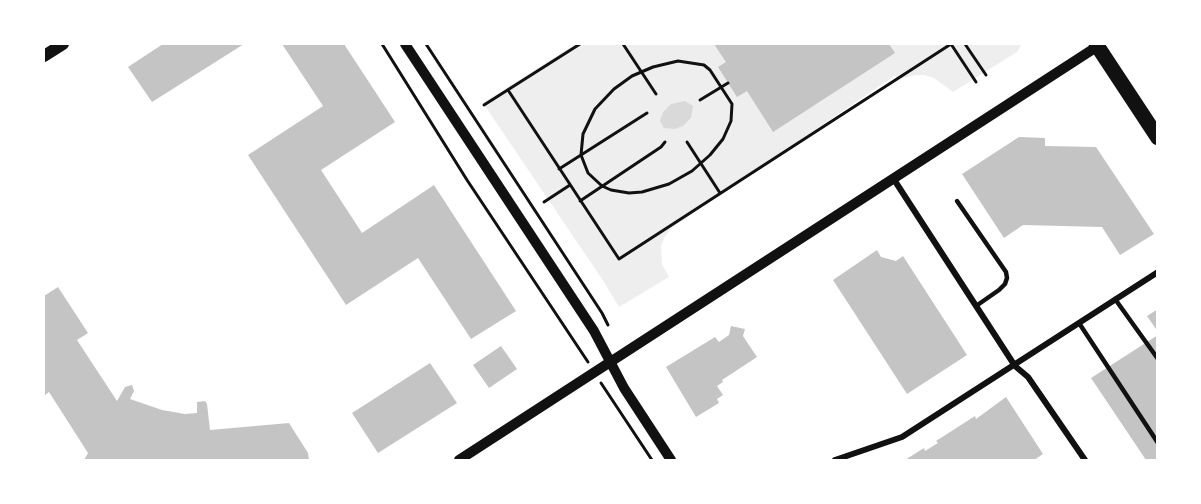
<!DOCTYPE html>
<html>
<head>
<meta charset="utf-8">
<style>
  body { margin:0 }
  #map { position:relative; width:1201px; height:504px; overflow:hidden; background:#fff; font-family:"Titillium Web",sans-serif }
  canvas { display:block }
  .frame { position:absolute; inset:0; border:45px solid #fff; pointer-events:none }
</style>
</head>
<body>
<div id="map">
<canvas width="1201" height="504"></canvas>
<div class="frame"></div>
</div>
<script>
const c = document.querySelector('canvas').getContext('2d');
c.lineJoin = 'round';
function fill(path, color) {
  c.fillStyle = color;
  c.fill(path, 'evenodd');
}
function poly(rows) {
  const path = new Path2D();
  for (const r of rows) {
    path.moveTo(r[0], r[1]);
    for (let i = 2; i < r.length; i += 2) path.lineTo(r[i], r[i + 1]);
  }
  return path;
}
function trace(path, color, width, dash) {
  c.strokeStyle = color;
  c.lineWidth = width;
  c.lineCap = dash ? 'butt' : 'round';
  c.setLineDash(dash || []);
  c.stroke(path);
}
const green = poly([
  [575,44,1022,44,1017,52,953,92,934,78,924,75,915,75,900,79,894,76,674,226,665,236,661,246,662,264,669,277,619,307,604,282,483,103]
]);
const water = poly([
  [685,101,693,106,691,118,683,126,675,129,664,128,660,121,663,112,671,104]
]);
const building = poly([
  [163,44,244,44,152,102,128,67],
  [282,44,344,44,395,122,321,170,362,233,434,185,516,311,471,339,418,258,346,305,248,155,323,106],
  [714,44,889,44,895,53,773,132,747,91,737,97,718,67,726,62],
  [1019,137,1045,138,1045,146,1096,147,1154,234,1120,255,1102,227,1023,225,1004,238,962,174],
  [877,250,881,257,896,261,903,256,967,355,907,394,833,280],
  [58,287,88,333,77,340,117,401,125,387,132,385,134,391,130,399,162,410,185,414,197,413,197,402,205,401,207,404,210,430,289,423,308,453,309,460,84,460,88,453,49,392,44,396,44,296],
  [1158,309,1158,332,1147,316],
  [731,326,745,329,743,336,757,357,722,380,723,382,717,386,723,395,717,399,719,403,696,417,666,367,715,337,719,342,729,335],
  [1158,335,1158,460,1146,460,1091,378],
  [501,346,517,369,489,388,473,365],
  [430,363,457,403,378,453,352,413],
  [1006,397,1043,454,1034,460,905,460,924,448,925,451,938,443,936,441,975,416,976,419]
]);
const path = poly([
  [382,44,467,180,588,362],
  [426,44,602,313,608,325],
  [623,44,656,94],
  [965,44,986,75],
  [678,61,704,65,710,70,732,104,731,121,723,139,710,155,692,171,669,184,642,192,629,193,611,190,602,186,588,173,581,155,583,134,595,109,614,89,632,76,653,67,678,61],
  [508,90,619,259,951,44,976,82],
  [700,100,728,83],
  [484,105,580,44],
  [687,142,720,193],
  [559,169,647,113],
  [580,201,661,147,665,142],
  [544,202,570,185],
  [601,383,652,460]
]);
const service = poly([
  [957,201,1006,272,1007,278,1005,284,999,290,976,306],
  [1115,299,1158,359],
  [1079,323,1158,443]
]);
const minor = poly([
  [893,178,1015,366,1028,377,1085,460],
  [835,460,902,437,1158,272]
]);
const tertiary = poly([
  [405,44,594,331,624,388,671,460],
  [459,460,1101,44]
]);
const secondary = poly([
  [44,56,63,44]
]);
const primary = poly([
  [1096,44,1158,138]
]);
fill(green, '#eee');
fill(water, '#d9d9d9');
fill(building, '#c4c4c4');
trace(path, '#111', 3);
trace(service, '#111', 4.5);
trace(minor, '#111', 6);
trace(tertiary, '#111', 10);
trace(secondary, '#111', 12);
trace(primary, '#111', 15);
</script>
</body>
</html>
